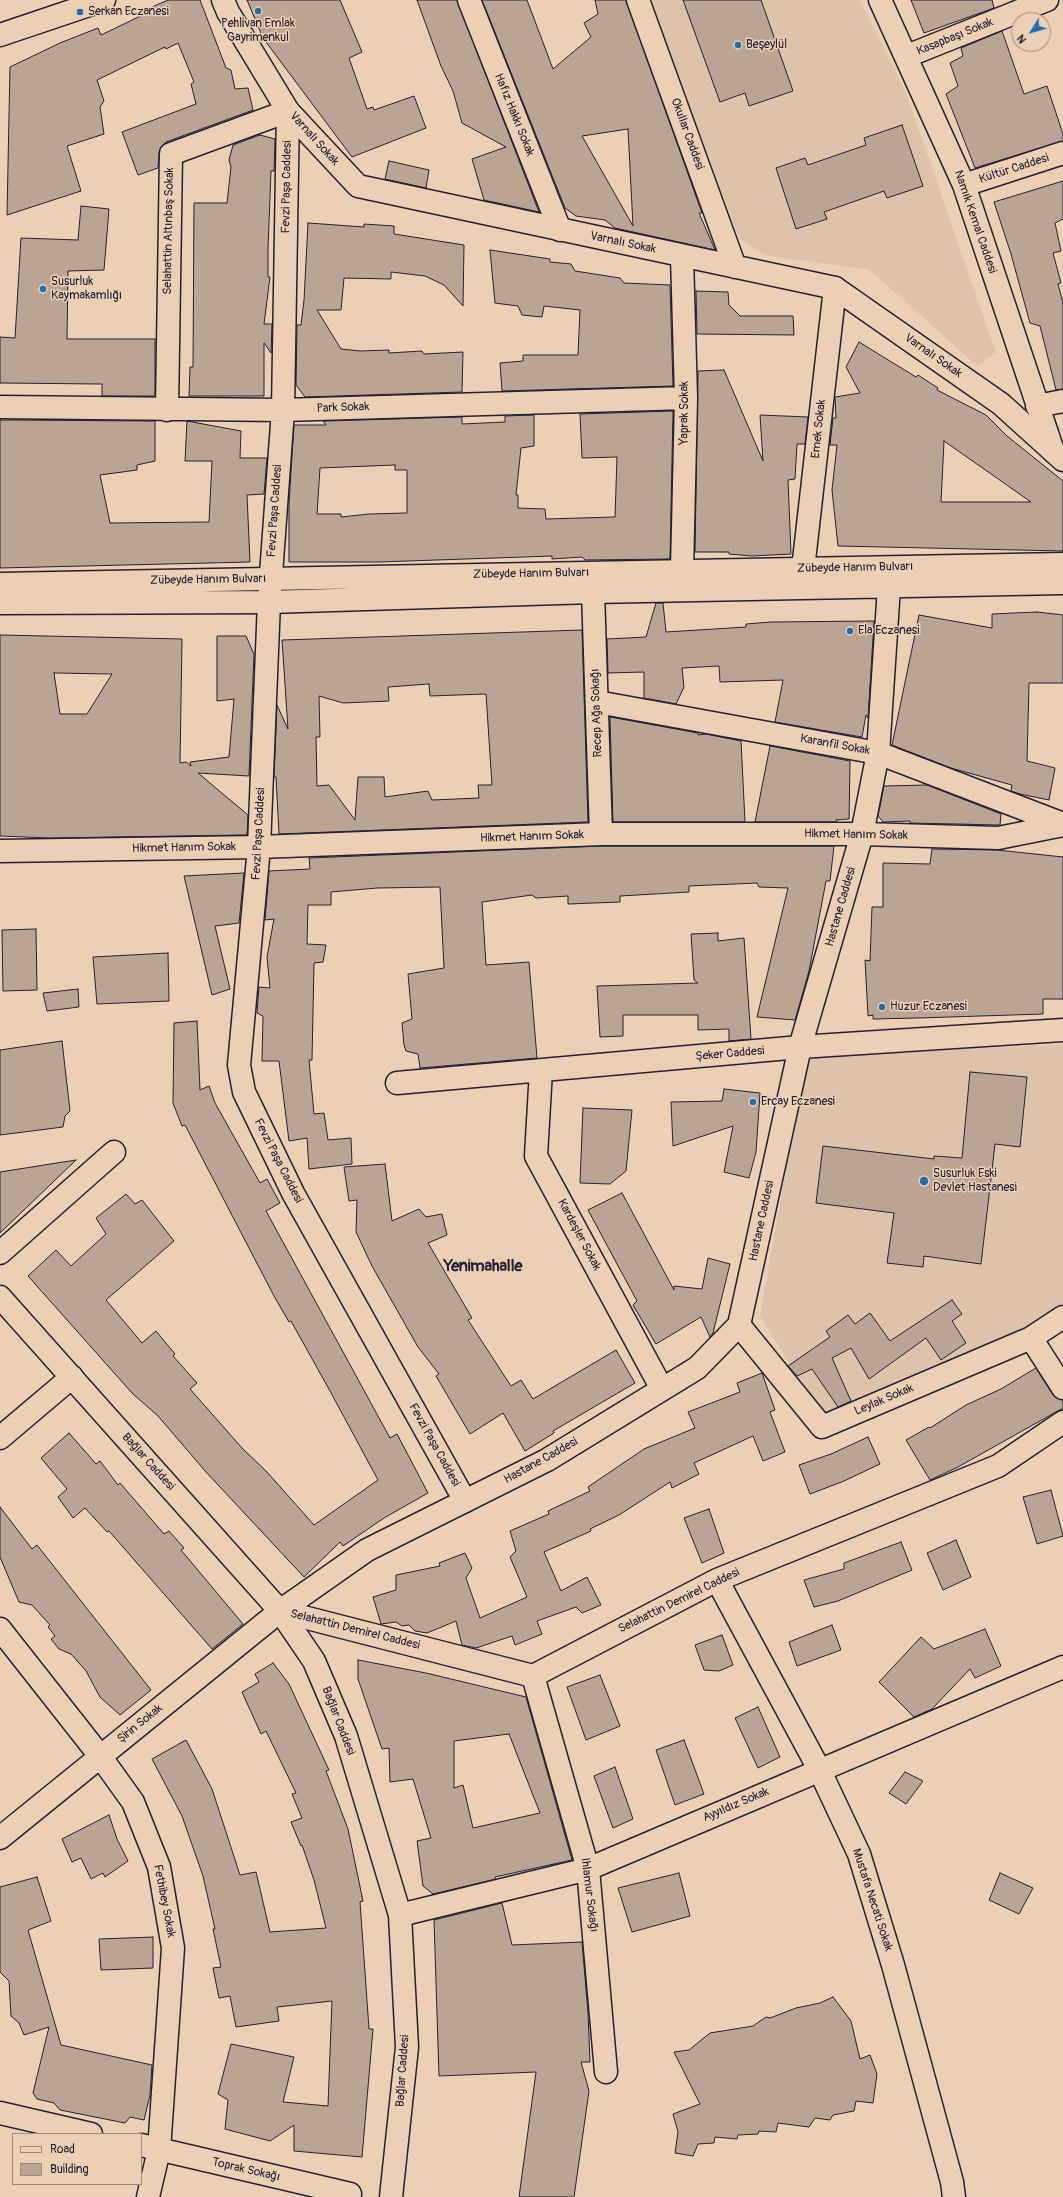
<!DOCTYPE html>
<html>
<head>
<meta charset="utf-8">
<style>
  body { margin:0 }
  #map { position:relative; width:1063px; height:2197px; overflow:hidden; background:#ecd0b3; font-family:Pangolin,sans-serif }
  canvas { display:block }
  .legend { position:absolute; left:12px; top:2133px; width:130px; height:52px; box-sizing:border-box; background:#ecd0b3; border:1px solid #9b8a83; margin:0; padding:5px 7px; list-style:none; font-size:12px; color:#22223b }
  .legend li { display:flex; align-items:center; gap:8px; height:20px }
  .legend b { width:20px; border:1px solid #9b8a83 }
  .north { position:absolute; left:1011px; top:12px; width:40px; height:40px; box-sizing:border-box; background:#ecd0b3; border:1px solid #9b8a83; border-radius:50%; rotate:233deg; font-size:11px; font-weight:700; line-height:16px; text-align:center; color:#22223b }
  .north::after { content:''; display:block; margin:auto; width:14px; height:18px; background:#1f6fb2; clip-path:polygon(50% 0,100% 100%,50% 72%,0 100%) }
</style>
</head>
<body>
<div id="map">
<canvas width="1063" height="2197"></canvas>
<ul class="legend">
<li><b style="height:5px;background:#ecd0b3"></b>Road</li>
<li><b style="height:11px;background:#baa595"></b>Building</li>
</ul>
<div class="north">N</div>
</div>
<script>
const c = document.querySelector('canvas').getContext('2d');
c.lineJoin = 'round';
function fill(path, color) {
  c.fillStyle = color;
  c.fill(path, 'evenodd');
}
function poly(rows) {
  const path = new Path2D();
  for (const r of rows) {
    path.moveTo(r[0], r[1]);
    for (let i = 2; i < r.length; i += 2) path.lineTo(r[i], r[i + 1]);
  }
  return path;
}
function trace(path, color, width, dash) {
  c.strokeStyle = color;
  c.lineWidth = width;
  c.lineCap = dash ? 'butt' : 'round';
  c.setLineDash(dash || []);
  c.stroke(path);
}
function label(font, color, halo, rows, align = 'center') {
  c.font = font + ' Pangolin,sans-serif';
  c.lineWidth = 3;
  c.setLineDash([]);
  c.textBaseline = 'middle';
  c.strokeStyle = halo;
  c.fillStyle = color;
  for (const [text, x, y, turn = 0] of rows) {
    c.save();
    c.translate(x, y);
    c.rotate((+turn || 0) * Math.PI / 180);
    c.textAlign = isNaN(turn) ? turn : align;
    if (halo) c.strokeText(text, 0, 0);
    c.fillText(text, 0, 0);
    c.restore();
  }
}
const built = poly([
  [650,0,860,0,905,90,996,353,977,366,870,270,764,255,739,238],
  [1063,1044,1063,1304,1028,1327,822,1415,760,1316,806,1057]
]);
const building = poly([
  [168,0,200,0,226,68,231,70,235,89,248,88,253,110,166,142,161,147,159,153,158,168,138,175,122,132,196,104,191,84,194,82,178,43,166,49,165,47,97,80,104,101,100,107,104,134,67,146,81,191,7,215,10,67,60,43,98,28,101,35,151,11,150,8,168,0],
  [247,0,340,0,362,52,349,58,367,109,373,107,374,110,414,96,426,128,352,157,263,38,247,0],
  [417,0,457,0,539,212,484,200,472,159,506,147,462,123,453,91,441,66,417,0],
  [482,0,527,0,553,69,591,37,584,23,598,14,595,0,626,0,702,213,699,213,715,250,615,228,605,220,576,216,565,208,482,0],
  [628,129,633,226,582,136,628,129],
  [683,0,761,0,793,91,749,106,745,93,720,102,683,0],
  [911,0,992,0,994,8,924,33,911,0],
  [1002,31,1024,94,1047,86,1063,134,1063,141,975,168,946,94,958,86,950,63,963,56,961,48,1002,31],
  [902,125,923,186,887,198,884,191,824,212,827,219,796,229,776,168,805,158,808,165,866,145,864,138,902,125],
  [260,135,275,139,274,171,271,171,268,249,268,277,270,277,264,324,272,324,271,353,264,343,264,396,189,396,190,367,193,367,194,203,227,203,231,167,229,160,233,145,260,135],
  [389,161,429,170,426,188,385,179,389,161],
  [1063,181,1063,219,1055,223,1061,251,1053,253,1061,283,1058,284,1063,303,1063,389,1056,390,1040,326,1030,323,1011,254,994,202,1063,181],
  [81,206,109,209,104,270,68,271,67,339,155,339,155,396,102,396,102,384,0,383,0,337,15,338,21,238,78,240,81,206],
  [308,223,364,227,364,224,394,226,394,234,464,245,463,306,444,285,425,276,391,272,391,279,344,278,341,310,317,310,341,349,360,351,389,350,389,353,422,351,424,354,463,352,462,392,305,397,296,385,297,325,301,325,304,300,308,223],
  [490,250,550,259,550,262,571,264,575,271,620,278,624,283,670,285,673,386,502,391,500,363,523,361,523,355,578,355,580,310,544,306,542,317,522,315,518,306,495,303,490,250],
  [696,291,728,292,729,305,740,316,793,316,794,335,697,334,696,291],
  [859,342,916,377,918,375,938,388,937,390,986,415,1007,436,1063,481,1063,551,838,546,832,490,837,445,830,445,833,418,836,418,835,397,860,393,846,367,859,342],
  [944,441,1031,502,941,502,944,441],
  [724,370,763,461,760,415,808,417,805,444,797,444,795,479,788,480,791,554,752,556,729,554,729,552,695,552,698,371,724,370],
  [673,411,670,559,585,560,582,557,552,559,552,556,379,562,289,562,289,503,294,425,326,425,323,421,462,417,462,424,505,422,505,416,534,415,534,446,521,448,516,495,518,495,518,508,545,509,546,519,615,517,617,457,582,458,580,414,673,411],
  [395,465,395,470,407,470,407,513,369,514,341,517,341,514,317,514,320,468,395,465],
  [0,420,155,421,155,461,137,465,137,470,100,475,110,523,209,522,212,461,185,461,187,421,241,431,240,458,267,458,264,494,247,495,250,562,0,568,0,420],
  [656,603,663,603,666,632,746,627,746,624,771,622,874,621,868,718,866,715,862,737,775,722,783,680,720,682,719,666,682,668,684,687,676,704,644,698,644,672,608,673,607,639,646,637,656,603],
  [1037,612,1063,615,1063,683,1029,683,1027,761,1055,768,1049,800,1020,794,1011,791,1012,785,951,768,892,745,919,615,992,628,992,614,1037,612],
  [582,630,588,822,279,834,276,777,274,777,277,705,288,729,282,640,582,630],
  [429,684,430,696,486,694,492,785,478,785,479,798,432,800,428,791,385,797,384,777,358,777,355,820,329,785,317,786,316,737,320,737,319,696,343,703,389,701,388,687,429,684],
  [0,635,182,639,180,763,186,762,191,766,190,762,229,757,234,699,217,701,217,636,246,636,254,654,249,776,198,773,248,815,247,835,50,838,0,836,0,635],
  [54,673,112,674,87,714,60,714,54,673],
  [610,717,698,733,698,735,706,734,741,741,745,822,613,822,610,717],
  [770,746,850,761,849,819,836,820,836,822,755,822,770,746],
  [927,785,1001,814,1000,825,910,823,910,821,883,822,878,816,884,786,927,785],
  [601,846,834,846,830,881,826,881,809,971,795,1020,757,1017,788,888,759,887,757,883,689,886,689,892,620,896,620,902,568,904,568,896,536,898,532,895,482,902,486,965,529,962,537,1058,420,1068,418,1054,406,1051,404,1045,402,1023,412,1019,408,974,444,968,440,887,377,888,331,892,331,905,308,905,307,944,326,945,323,962,314,963,312,1060,309,1060,314,1114,324,1113,328,1140,351,1138,352,1164,309,1169,307,1138,289,1141,279,1061,262,1061,263,1016,257,1013,259,987,270,988,267,957,274,919,265,920,269,871,310,869,309,858,601,846],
  [932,849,997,850,1063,857,1063,999,1043,999,1043,1014,918,1018,873,1019,873,1015,868,1016,865,960,870,961,872,907,883,907,883,863,930,864,932,849],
  [244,873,239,923,215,926,230,989,212,995,184,876,244,873],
  [36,929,37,990,3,991,2,930,36,929],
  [718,933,718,941,744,938,751,1039,729,1041,729,1029,698,1030,698,1015,623,1015,623,1036,600,1037,597,986,698,983,694,980,691,934,718,933],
  [168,953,169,1001,97,1004,93,957,168,953],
  [78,989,79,1007,47,1011,43,993,78,989],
  [197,1021,200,1090,209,1086,215,1103,260,1183,267,1179,280,1203,266,1211,390,1438,397,1434,428,1493,384,1518,343,1546,340,1542,304,1577,206,1472,158,1416,132,1393,28,1276,56,1250,71,1266,106,1234,96,1218,126,1194,135,1204,142,1200,174,1241,106,1300,142,1343,156,1331,175,1354,173,1356,197,1383,190,1389,242,1448,267,1472,314,1525,378,1480,330,1391,291,1321,289,1322,274,1296,185,1125,182,1126,173,1103,174,1023,197,1021],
  [62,1041,70,1111,65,1116,63,1127,0,1135,0,1050,62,1041],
  [970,1072,1027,1077,1020,1147,995,1144,981,1264,924,1256,923,1267,887,1263,894,1213,816,1203,823,1146,934,1159,934,1156,962,1158,970,1072],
  [724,1089,760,1093,756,1152,749,1178,724,1172,733,1126,673,1146,671,1102,722,1101,724,1089],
  [583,1108,632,1110,626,1171,610,1184,580,1183,583,1108],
  [76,1160,0,1233,0,1172,76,1160],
  [385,1164,392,1221,419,1209,426,1217,442,1214,447,1235,428,1243,472,1318,468,1320,511,1386,521,1380,533,1399,616,1350,635,1383,553,1431,554,1433,525,1451,503,1413,470,1434,436,1376,439,1374,418,1347,372,1266,356,1232,357,1200,349,1201,344,1167,385,1164],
  [622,1193,674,1290,674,1286,702,1289,708,1258,730,1264,713,1333,710,1337,701,1317,656,1344,633,1305,637,1301,588,1210,622,1193],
  [952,1300,962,1314,952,1321,966,1343,941,1360,926,1338,869,1379,851,1348,832,1358,851,1401,838,1407,812,1369,797,1376,788,1366,830,1337,826,1331,848,1315,855,1324,870,1313,890,1341,952,1300],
  [1036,1368,1053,1395,1063,1400,1063,1408,958,1467,930,1480,906,1440,929,1427,930,1428,966,1405,1001,1389,1036,1368],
  [762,1373,775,1410,770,1412,785,1452,763,1461,753,1436,694,1463,699,1474,672,1488,670,1482,619,1515,590,1529,591,1531,544,1552,561,1591,587,1577,601,1605,582,1613,576,1607,537,1621,542,1634,515,1645,512,1636,476,1648,462,1645,456,1621,427,1633,415,1631,409,1625,402,1626,396,1622,381,1624,373,1597,396,1590,396,1575,440,1566,439,1563,465,1553,472,1568,466,1578,480,1618,527,1597,510,1557,516,1551,510,1531,549,1514,548,1511,590,1491,588,1487,644,1449,695,1428,688,1412,740,1392,737,1383,762,1373],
  [69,1433,96,1464,100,1461,118,1485,120,1483,164,1534,169,1531,184,1548,181,1550,243,1624,212,1649,109,1531,107,1532,85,1508,73,1518,58,1497,67,1489,41,1458,69,1433],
  [868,1437,880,1464,844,1481,810,1494,799,1465,831,1454,868,1437],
  [1051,1490,1063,1536,1037,1544,1023,1497,1051,1490],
  [0,1507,32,1549,37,1545,151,1690,120,1715,100,1697,86,1671,71,1654,59,1649,51,1639,55,1636,48,1627,50,1625,32,1605,19,1602,0,1557,0,1507],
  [709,1509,724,1553,702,1563,684,1518,709,1509],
  [956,1540,971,1577,943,1590,927,1553,956,1540],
  [901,1542,912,1570,838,1601,814,1607,804,1580,844,1569,844,1563,901,1542],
  [832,1625,841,1650,797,1666,789,1642,832,1625],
  [985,1629,1001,1666,975,1678,970,1669,932,1709,914,1717,879,1682,921,1637,934,1649,985,1629],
  [722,1635,733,1665,719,1671,704,1670,695,1645,722,1635],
  [358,1660,426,1673,526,1697,572,1860,495,1877,496,1879,433,1894,423,1886,417,1841,431,1838,413,1779,390,1782,389,1748,382,1749,358,1679,358,1660],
  [509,1734,540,1813,473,1828,463,1785,454,1788,454,1741,509,1734],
  [273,1663,289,1684,329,1770,326,1771,348,1829,363,1901,360,1902,369,2029,373,2029,362,2157,294,2151,294,2125,270,2141,225,2129,228,2100,218,2094,231,2044,294,2057,283,2102,328,2106,332,2001,277,2007,279,2021,236,2027,230,1996,219,1998,213,1968,221,1967,213,1929,215,1929,203,1876,182,1816,152,1759,186,1740,212,1789,240,1875,256,1872,270,1932,326,1928,314,1880,302,1845,301,1846,291,1822,302,1818,292,1794,296,1793,266,1731,261,1734,242,1692,259,1682,255,1674,273,1663],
  [600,1675,620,1726,586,1740,567,1687,600,1675],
  [758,1707,780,1757,758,1768,735,1718,758,1707],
  [684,1740,704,1794,675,1805,656,1750,684,1740],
  [615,1767,633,1819,613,1828,594,1776,615,1767],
  [905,1772,923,1781,906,1804,889,1793,905,1772],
  [109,1815,117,1839,128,1861,105,1877,103,1873,91,1879,81,1858,72,1862,62,1839,109,1815],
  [679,1873,690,1916,632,1932,618,1888,679,1873],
  [1000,1873,1033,1888,1019,1914,989,1900,1000,1873],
  [37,1877,51,1921,28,1930,61,2045,152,2065,150,2095,144,2120,130,2117,125,2123,60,2110,54,2103,37,2099,33,2093,49,2027,24,2035,19,2023,11,2016,9,1981,0,1972,0,1887,37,1877],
  [502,1903,512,1945,582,1942,588,2013,590,2062,581,2062,589,2091,574,2197,519,2197,536,2072,439,2076,434,1920,502,1903],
  [153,1937,153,1968,101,1970,99,1939,153,1937],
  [833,1997,851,2021,860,2059,870,2055,877,2074,873,2103,856,2101,854,2111,833,2115,830,2120,815,2118,809,2127,778,2123,776,2132,759,2131,758,2134,738,2135,737,2139,715,2137,714,2143,698,2144,693,2156,675,2153,678,2132,673,2114,700,2104,674,2052,689,2050,710,2033,753,2026,766,2017,770,2018,796,2008,820,2003,833,1997]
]);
const street = poly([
  [469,0,560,230],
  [880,0,964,185,1053,451],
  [0,35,104,0],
  [907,56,1047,0],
  [964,185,1063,153],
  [1037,406,1063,401],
  [0,407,283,410,686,398],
  [167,410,171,154,288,111,283,410,269,602,259,847,239,1065,244,1092,293,1193,465,1501],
  [803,569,835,288],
  [682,571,686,398,682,256],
  [593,592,601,834],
  [597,702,878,753,1063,824],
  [0,851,259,847,601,834,862,834,998,838,1063,825],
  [541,1070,536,1156,662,1389],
  [397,1083,800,1047,1063,1030],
  [0,1253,114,1152],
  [739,1325,822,1427,1031,1338,1063,1317],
  [1031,1338,1063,1388],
  [0,1438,72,1377],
  [717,1580,819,1769,859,1854,893,1965,952,2182,954,2197],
  [0,1629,100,1756,133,1802,159,1867,173,1948,159,2150,148,2197],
  [533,1676,588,1869,606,2072],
  [0,1838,280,1611,533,1676,717,1580,998,1466,1063,1422],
  [400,1915,588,1869,1063,1667],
  [0,2113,91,2134],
  [141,2145,350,2194]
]);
const secondary = poly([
  [223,0,228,12,288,111,358,186,835,288,1001,404,1063,460],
  [638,0,735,267],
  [0,584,1063,564],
  [0,603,269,602,593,592,1063,583],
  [0,1297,280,1611,314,1661,346,1736,400,1915,407,2047,391,2197],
  [280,1611,367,1550,547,1460,697,1368,739,1325,800,1047,862,834,878,753,889,587]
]);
const markers = [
  [258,11,4,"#1f6fb2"],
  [80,12,4,"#1f6fb2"],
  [738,45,4,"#1f6fb2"],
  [43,289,4,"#1f6fb2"],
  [850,631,4,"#1f6fb2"],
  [882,1007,4,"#1f6fb2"],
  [753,1102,4,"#1f6fb2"],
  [924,1181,5,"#1f6fb2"]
];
const poiNames = [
  ["Serkan Eczanesi",88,12],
  ["Pehlivan Emlak",258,24,"center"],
  ["Gayrimenkul",258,38,"center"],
  ["Beşeylül",746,45],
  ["Susurluk",51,282],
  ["Kaymakamlığı",51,296],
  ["Ela Eczanesi",858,631],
  ["Huzur Eczanesi",890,1007],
  ["Ercay Eczanesi",761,1102],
  ["Susurluk Eski",933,1174],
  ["Devlet Hastanesi",933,1188]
];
const streetNames = [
  ["Kasapbaşı Sokak",955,37,-22],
  ["Hafız Hakkı Sokak",514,115,68],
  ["Okullar Caddesi",687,134,70],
  ["Varnalı Sokak",314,139,48],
  ["Kültür Caddesi",1014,169,-18],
  ["Fevzi Paşa Caddesi",287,187,-89],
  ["Namık Kemal Caddesi",975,222,71],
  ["Selahattin Altınbaş Sokak",169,231,-89],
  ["Varnalı Sokak",623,243,12],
  ["Varnalı Sokak",933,356,35],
  ["Park Sokak",343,408,-2],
  ["Yaprak Sokak",685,413,-90],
  ["Emek Sokak",819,429,-84],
  ["Fevzi Paşa Caddesi",275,511,-86],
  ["Zübeyde Hanım Bulvarı",855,568,-1],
  ["Zübeyde Hanım Bulvarı",531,574,-1],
  ["Zübeyde Hanım Bulvarı",208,580,-1],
  ["Recep Ağa Sokağı",597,713,-92],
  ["Karanfil Sokak",835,745,10],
  ["Fevzi Paşa Caddesi",259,834,-87],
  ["Hikmet Hanım Sokak",856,835,1],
  ["Hikmet Hanım Sokak",532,837,-2],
  ["Hikmet Hanım Sokak",184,848,-1],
  ["Hastane Caddesi",841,907,-74],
  ["Şeker Caddesi",730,1054,-5],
  ["Fevzi Paşa Caddesi",278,1161,63],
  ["Hastane Caddesi",762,1221,-78],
  ["Kardeşler Sokak",579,1235,62],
  ["Leylak Sokak",884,1400,-23],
  ["Fevzi Paşa Caddesi",434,1445,61],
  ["Hastane Caddesi",541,1461,-29],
  ["Bağlar Caddesi",148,1462,48],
  ["Selahattin Demirel Caddesi",679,1601,-26],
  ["Selahattin Demirel Caddesi",355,1630,14],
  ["Bağlar Caddesi",338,1721,69],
  ["Şirin Sokak",140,1724,-39],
  ["Ayyıldız Sokak",736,1805,-23],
  ["Ihlamur Sokağı",589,1895,83],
  ["Mustafa Necati Sokak",872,1900,72],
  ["Fethibey Sokak",164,1901,79],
  ["Bağlar Caddesi",403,2071,-86],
  ["Toprak Sokağı",246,2170,13]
];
const districtNames = [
  ["Yenimahalle",483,1267]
];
fill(built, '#ddc3aa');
fill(building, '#baa595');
trace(building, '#22223b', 1);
trace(street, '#22223b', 25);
trace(secondary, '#22223b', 25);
trace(street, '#ecd0b3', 22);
trace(secondary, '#ecd0b3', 22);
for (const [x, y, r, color] of markers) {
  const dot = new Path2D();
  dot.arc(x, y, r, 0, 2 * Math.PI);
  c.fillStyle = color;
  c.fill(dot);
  trace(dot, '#ecd0b3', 1.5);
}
label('12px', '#22223b', '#ecd0b3', poiNames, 'left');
label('12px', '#22223b', '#ecd0b3', streetNames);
label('bold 16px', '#22223b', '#ecd0b3', districtNames);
</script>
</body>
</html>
